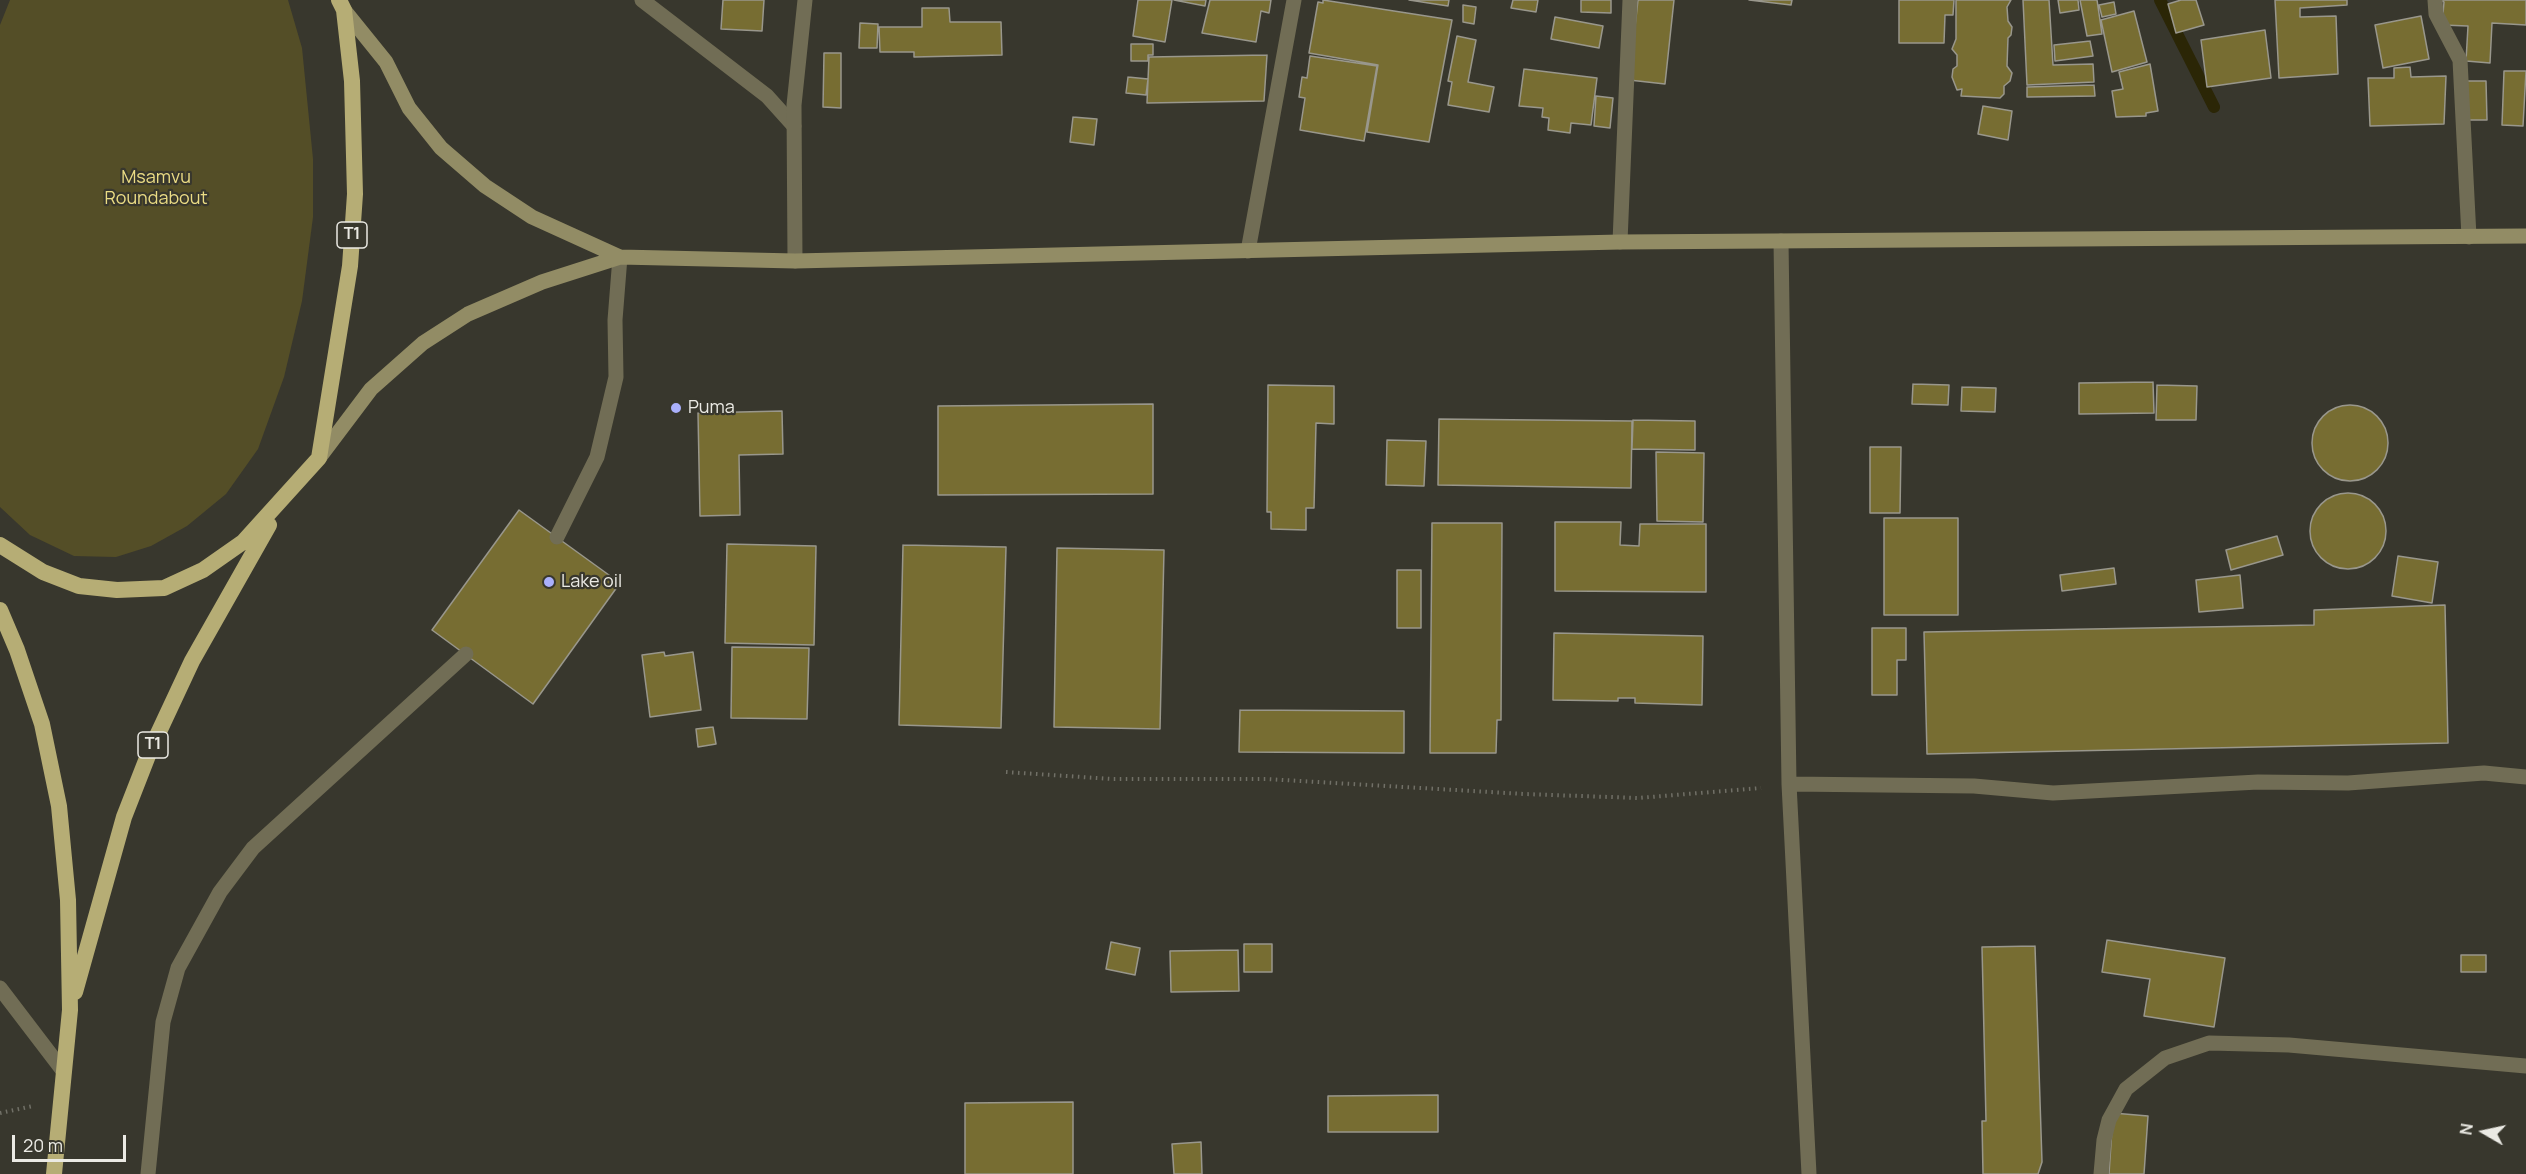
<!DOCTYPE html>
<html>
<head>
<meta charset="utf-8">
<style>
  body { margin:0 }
  #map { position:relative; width:2526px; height:1174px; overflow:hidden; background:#38372d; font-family:Manrope,sans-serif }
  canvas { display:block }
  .north { position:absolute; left:2454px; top:1102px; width:60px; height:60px; -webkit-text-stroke:4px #38372d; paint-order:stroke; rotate:279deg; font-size:16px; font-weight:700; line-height:24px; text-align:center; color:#ebeae4 }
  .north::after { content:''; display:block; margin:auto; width:21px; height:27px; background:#ebeae4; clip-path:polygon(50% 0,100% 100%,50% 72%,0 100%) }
  .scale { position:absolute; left:12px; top:1135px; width:114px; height:27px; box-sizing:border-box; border:3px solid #ebeae4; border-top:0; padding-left:8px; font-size:18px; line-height:21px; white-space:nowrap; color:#ebeae4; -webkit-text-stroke:4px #38372d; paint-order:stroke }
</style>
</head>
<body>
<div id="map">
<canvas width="2526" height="1174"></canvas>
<div class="north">N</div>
<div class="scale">20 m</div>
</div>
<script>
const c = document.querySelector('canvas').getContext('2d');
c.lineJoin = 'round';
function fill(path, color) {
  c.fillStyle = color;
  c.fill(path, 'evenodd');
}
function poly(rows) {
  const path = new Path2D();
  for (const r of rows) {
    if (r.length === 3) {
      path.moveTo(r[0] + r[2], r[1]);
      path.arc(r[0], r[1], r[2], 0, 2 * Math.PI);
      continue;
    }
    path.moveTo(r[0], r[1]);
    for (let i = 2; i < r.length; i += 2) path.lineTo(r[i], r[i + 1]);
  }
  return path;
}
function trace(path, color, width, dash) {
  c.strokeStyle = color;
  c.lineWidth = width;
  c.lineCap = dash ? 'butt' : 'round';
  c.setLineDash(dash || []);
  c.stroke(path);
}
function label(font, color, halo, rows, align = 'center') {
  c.font = font + ' Manrope,sans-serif';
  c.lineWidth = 4.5;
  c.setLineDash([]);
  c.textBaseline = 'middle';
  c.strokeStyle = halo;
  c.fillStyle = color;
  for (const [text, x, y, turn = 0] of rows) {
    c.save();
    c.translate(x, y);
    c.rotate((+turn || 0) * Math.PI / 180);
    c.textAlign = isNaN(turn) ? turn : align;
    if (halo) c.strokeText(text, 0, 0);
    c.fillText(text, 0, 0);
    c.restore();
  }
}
const green = poly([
  [10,0,288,0,302,48,313,159,313,217,302,301,284,377,258,449,226,494,187,526,151,546,116,557,74,556,30,535,0,507,0,25]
]);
const stream = poly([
  [2160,0,2214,107]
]);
const building = poly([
  [723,0,764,0,762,31,721,29,723,0],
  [1138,0,1172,0,1165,42,1133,36,1138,0],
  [1174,0,1206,0,1205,6,1174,0],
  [1210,0,1271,0,1269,13,1261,11,1256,42,1202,33,1210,0],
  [1323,0,1452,20,1429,142,1367,132,1378,65,1309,53,1318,2,1323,3,1323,0],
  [1409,0,1449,0,1448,6,1409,0],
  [1513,0,1538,0,1536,12,1511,8,1513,0],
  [1581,0,1611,0,1611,13,1581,12,1581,0],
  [1638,0,1674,0,1665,84,1629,80,1638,0],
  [1749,0,1792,0,1791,5,1749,0],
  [1899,0,1954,0,1953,15,1945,15,1944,43,1899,43,1899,0],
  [1956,0,2011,0,2007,7,2008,21,2012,27,2011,35,2008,38,2007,66,2012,73,2010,81,2004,86,2004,94,2000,98,1961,96,1962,89,1957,90,1952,77,1953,69,1957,66,1957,55,1952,49,1956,39,1956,0],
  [2023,0,2049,0,2053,65,2093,64,2094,82,2027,85,2023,0],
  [2058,0,2078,0,2079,10,2060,13,2058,0],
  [2080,0,2097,0,2102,34,2087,36,2080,0],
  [2181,0,2196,0,2204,25,2176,33,2168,4,2181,0],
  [2275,0,2347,0,2347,5,2300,8,2300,17,2336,16,2338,74,2279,78,2275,0],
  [2439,0,2526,0,2526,25,2492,23,2490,63,2466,61,2468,26,2442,25,2444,2,2439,0],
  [2114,2,2116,14,2102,17,2099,5,2114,2],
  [1463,5,1476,7,1474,24,1463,22,1463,5],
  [922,8,949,8,950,22,1001,22,1002,55,914,57,914,52,880,52,879,27,922,27,922,8],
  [2134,11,2147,62,2112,72,2101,20,2134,11],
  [2421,16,2429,59,2383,68,2375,25,2421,16],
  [1555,17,1603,26,1599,48,1551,39,1555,17],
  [860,23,878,24,877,48,859,48,860,23],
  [2265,30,2271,78,2207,87,2201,40,2265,30],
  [1457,36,1476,40,1468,82,1494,87,1489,112,1448,105,1452,82,1448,81,1457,36],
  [2090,41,2093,56,2055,61,2054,45,2090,41],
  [1131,44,1153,44,1153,55,1148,55,1148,61,1131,61,1131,44],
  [824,53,841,53,841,108,823,107,824,53],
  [1267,55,1264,101,1147,103,1149,57,1267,55],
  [1310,56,1377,66,1364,141,1300,130,1305,98,1299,97,1302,77,1307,78,1310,56],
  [2150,64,2158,111,2146,113,2146,116,2116,117,2112,91,2123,89,2119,72,2150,64],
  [2410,67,2411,77,2446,76,2444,124,2370,126,2368,78,2394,78,2394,68,2410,67],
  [1524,69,1597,78,1591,125,1571,123,1570,133,1548,130,1549,118,1542,117,1543,108,1519,106,1524,69],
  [2504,71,2526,71,2523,126,2502,125,2504,71],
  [1128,77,1148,79,1146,95,1126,93,1128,77],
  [2464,81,2486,81,2487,120,2465,120,2464,81],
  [2094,85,2095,96,2027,97,2027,87,2094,85],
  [1596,96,1613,98,1610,128,1594,126,1596,96],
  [1983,106,2012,111,2008,140,1978,134,1983,106],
  [1073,117,1097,119,1094,145,1070,142,1073,117],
  [2153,382,2154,413,2079,414,2079,383,2153,382],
  [1913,384,1949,385,1948,405,1912,404,1913,384],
  [1268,385,1334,386,1334,424,1316,423,1314,508,1306,508,1306,530,1271,529,1271,512,1267,512,1268,385],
  [2157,385,2197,386,2196,420,2156,420,2157,385],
  [1962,387,1996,388,1995,412,1961,411,1962,387],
  [1153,404,1153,494,938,495,938,406,1153,404],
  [2350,443,38],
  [782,411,783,454,739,455,740,515,700,516,698,413,782,411],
  [1439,419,1632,421,1631,488,1438,485,1439,419],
  [1633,420,1695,421,1695,450,1632,449,1633,420],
  [1387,440,1426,441,1424,486,1386,485,1387,440],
  [1870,447,1901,447,1900,513,1870,513,1870,447],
  [1656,452,1704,453,1703,522,1657,521,1656,452],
  [2348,531,38],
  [519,510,620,583,533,704,432,630,519,510],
  [1884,518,1958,518,1958,615,1884,615,1884,518],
  [1555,522,1621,522,1620,545,1639,546,1640,524,1706,524,1706,592,1555,591,1555,522],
  [1432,523,1502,523,1501,720,1497,720,1496,753,1430,753,1432,523],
  [2277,536,2283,555,2231,570,2226,550,2277,536],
  [727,544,816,546,814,645,725,643,727,544],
  [903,545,1006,547,1001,728,899,725,903,545],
  [1057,548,1164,550,1160,729,1054,727,1057,548],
  [2398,556,2438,562,2432,603,2392,596,2398,556],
  [2114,568,2116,584,2062,591,2060,575,2114,568],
  [1397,570,1421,570,1421,628,1397,628,1397,570],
  [2240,575,2243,608,2199,612,2196,580,2240,575],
  [2445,605,2448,743,1927,754,1924,632,2314,625,2314,610,2445,605],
  [1872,628,1906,628,1906,660,1897,660,1897,695,1872,695,1872,628],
  [1554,633,1703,636,1702,705,1635,703,1635,698,1618,698,1618,701,1553,700,1554,633],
  [732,647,809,648,807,719,731,718,732,647],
  [664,652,665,656,693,652,701,710,650,717,642,655,664,652],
  [1240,710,1404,711,1404,753,1239,752,1240,710],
  [713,727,716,744,698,747,696,729,713,727],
  [2107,940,2225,958,2214,1027,2144,1016,2150,979,2102,972,2107,940],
  [1111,942,1140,948,1135,975,1106,969,1111,942],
  [1244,944,1272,944,1272,972,1244,972,1244,944],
  [2035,946,2042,1162,2038,1174,1983,1174,1982,1121,1986,1121,1982,947,2035,946],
  [1238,950,1239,991,1171,992,1170,951,1238,950],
  [2461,955,2486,955,2486,972,2461,972,2461,955],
  [1438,1095,1438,1132,1328,1132,1328,1096,1438,1095],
  [1073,1102,1073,1174,965,1174,965,1103,1073,1102],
  [2113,1113,2148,1116,2144,1174,2109,1174,2113,1113],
  [1201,1142,1202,1174,1174,1174,1172,1144,1201,1142]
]);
const path = poly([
  [1006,772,1112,779,1266,779,1524,794,1638,798,1761,788],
  [0,1113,33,1106]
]);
const service = poly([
  [642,0,767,96,794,126],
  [1781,241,1789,784,1809,1174],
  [557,537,597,457,616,377,615,320,620,257],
  [1789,784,1974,786,2053,793,2258,782,2348,783,2484,773,2526,777],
  [0,988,64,1072],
  [148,1174,163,1022,178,968,220,892,253,848,466,654],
  [2101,1174,2104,1140,2109,1120,2126,1089,2165,1058,2209,1043,2289,1045,2526,1066]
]);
const minor = poly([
  [2435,0,2436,14,2460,60,2469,237],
  [1620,242,1630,0],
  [1248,251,1294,0],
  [795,261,794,105,805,0]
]);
const secondary = poly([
  [344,10,386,62,409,108,441,148,485,186,532,217,620,257],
  [319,458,371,389,423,343,468,314,542,282,620,257,795,261,1620,242,2526,236]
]);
const trunk = poly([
  [0,545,43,572,79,586,117,590,164,588,203,570,243,542,319,458,350,266,355,194,352,81,344,10,339,0],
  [0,610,17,650,42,724,59,806,68,900,70,1010,54,1174],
  [75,992,124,817,149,753,192,661,269,525]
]);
const markers = [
  [676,408,6,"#aab0fb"],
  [549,582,6,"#aab0fb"]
];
const shields = [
  [352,235,30],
  [153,745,30]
];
const shieldNames = [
  ["T1",352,235],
  ["T1",153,745]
];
const parkNames = [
  ["Msamvu",156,178],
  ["Roundabout",156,199]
];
const poiNames = [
  ["Puma",688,408],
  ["Lake oil",561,582]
];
fill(green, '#544e27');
trace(stream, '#2b2606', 12);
fill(building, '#776d32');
trace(building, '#99978c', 1.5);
trace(path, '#717067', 4, [1.5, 4.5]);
trace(service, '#716d55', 15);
trace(minor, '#716d55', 15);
trace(secondary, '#928c65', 15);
trace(trunk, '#b6ad75', 16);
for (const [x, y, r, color] of markers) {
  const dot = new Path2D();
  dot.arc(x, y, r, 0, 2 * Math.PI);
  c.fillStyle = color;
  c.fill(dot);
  trace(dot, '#38372d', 2);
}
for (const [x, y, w] of shields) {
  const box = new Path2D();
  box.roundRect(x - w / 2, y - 13, w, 26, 4.5);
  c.fillStyle = '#38372d';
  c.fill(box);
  trace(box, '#ebeae4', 1.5);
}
label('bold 16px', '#ebeae4', null, shieldNames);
label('18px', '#ebdc84', '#38372d', parkNames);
label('18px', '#ebeae4', '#38372d', poiNames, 'left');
</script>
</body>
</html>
